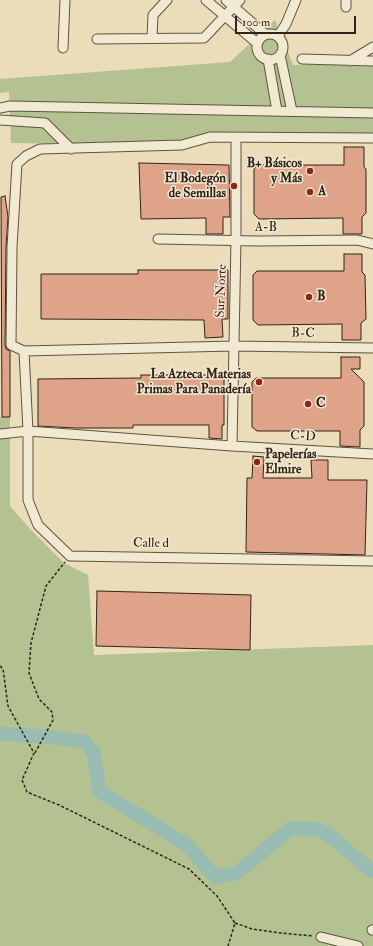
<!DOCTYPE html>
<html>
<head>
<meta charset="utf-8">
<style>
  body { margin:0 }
  #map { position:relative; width:373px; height:946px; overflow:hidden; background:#ebddb9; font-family:"IM FELL Double Pica",serif }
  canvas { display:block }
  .scale { position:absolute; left:235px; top:16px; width:121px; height:18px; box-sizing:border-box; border:2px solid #322319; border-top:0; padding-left:5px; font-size:12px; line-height:14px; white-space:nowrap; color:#322319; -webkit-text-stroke:3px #f2e9d2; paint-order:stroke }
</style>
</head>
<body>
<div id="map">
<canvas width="373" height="946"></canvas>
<div class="scale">100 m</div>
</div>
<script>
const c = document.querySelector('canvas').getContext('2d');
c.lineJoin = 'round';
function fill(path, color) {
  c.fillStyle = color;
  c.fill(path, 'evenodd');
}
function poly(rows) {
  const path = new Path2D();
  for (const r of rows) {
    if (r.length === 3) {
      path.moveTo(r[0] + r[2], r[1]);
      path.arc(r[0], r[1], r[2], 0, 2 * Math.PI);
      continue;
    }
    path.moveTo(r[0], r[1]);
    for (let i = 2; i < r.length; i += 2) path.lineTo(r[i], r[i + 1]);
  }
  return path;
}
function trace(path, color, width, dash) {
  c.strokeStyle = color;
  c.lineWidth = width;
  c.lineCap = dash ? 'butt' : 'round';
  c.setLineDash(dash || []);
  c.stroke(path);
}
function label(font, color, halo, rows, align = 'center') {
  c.font = font + ' "IM FELL Double Pica",serif';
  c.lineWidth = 3;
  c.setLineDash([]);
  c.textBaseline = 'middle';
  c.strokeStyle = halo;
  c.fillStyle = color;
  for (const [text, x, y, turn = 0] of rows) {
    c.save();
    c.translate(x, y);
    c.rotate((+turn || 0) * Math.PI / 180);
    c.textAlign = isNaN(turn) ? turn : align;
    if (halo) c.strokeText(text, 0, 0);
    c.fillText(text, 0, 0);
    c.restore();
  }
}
const green = poly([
  [275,20,293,65,373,63,373,133,228,133,181,145,11,143,9,92,0,93,0,79,230,62],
  [0,417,10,417,10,506,31,530,64,563,88,575,94,655,373,645,373,946,0,946]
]);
const river = poly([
  [0,733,2,734,39,736,83,741,94,753,99,791,187,845,215,877,237,873,291,828,318,829,333,838,370,870,373,870]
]);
const building = poly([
  [344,147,364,147,364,167,366,169,366,213,362,217,362,234,343,234,343,218,259,219,254,214,254,169,258,165,344,165,344,147],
  [139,163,229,165,230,217,223,217,223,234,206,234,206,218,141,219,139,163],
  [5,196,8,217,6,247,5,345,6,349,10,351,10,417,2,417,1,197,5,196],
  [344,254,362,254,362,272,365,275,366,319,361,323,361,340,342,340,342,324,258,325,253,320,253,275,257,271,344,271,344,254],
  [138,270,228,270,228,319,222,319,223,337,205,338,204,320,41,319,41,274,138,274,138,270],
  [341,357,360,357,360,369,351,369,364,382,364,426,360,430,360,447,340,446,340,431,257,431,252,427,252,382,256,378,341,378,341,357],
  [141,375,224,375,224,425,222,425,222,439,209,438,209,425,133,425,133,428,76,428,38,426,38,379,141,378,141,375],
  [253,456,264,457,263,478,312,478,311,460,328,460,328,480,367,480,365,555,246,552,247,478,252,478,253,456],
  [97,591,251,595,250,650,96,646,97,591]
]);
const path = poly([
  [0,666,3,669,8,706,34,753,22,780,27,792,59,805,189,869,217,896,235,923,228,946],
  [35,753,53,720,52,712,39,699,29,673,31,643,46,586,65,562],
  [235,923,252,929,281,933,313,936]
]);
const minor = poly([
  [206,0,257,43],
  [226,0,265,34],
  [346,7,346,0],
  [270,47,13],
  [278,36,286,24,296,0],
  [152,38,153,15,167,0],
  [97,39,204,38,240,0],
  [63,48,65,0],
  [280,55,292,111],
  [268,59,277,111],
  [302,59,373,61],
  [350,61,373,47],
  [0,108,10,106,373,113],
  [0,120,45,123,71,149],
  [373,138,210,137,182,145,40,149,26,156,17,164,12,247,11,345,24,351,233,346,373,348],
  [158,239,258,241,357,240,373,244],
  [0,434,28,431,24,351],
  [232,446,236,240,236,138],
  [373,454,232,446,28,431,28,500,38,525,70,556,373,561],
  [372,930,373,930],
  [321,937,358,946]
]);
const markers = [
  [310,171,4,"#8f2418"],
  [234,186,4,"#8f2418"],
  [310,192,4,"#8f2418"],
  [309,297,4,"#8f2418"],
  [259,382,4,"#8f2418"],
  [308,404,4,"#8f2418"],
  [257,462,4,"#8f2418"]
];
const poiNames = [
  ["B+ Básicos",302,164,"right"],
  ["y Más",302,179,"right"],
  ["El Bodegón",226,179,"right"],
  ["de Semillas",226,194,"right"],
  ["A",318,192],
  ["B",317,297],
  ["La Azteca Materias",251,375,"right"],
  ["Primas Para Panadería",251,390,"right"],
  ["C",316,404],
  ["Papelerías",265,455],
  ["Elmire",265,470]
];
const streetNames = [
  ["A-B",266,228],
  ["Sur Norte",222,291,-88],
  ["B-C",303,334,1],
  ["C-D",303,437,3],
  ["Calle d",151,544,1]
];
fill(green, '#b4c292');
trace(river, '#98bbb2', 14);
fill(building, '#dfa38a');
trace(building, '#322319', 1);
trace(minor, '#605241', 11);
trace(path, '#322319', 1.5, [3, 2]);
trace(minor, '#f2e9d2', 9);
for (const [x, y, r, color] of markers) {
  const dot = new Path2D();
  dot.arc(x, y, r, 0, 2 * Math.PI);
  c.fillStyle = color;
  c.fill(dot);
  trace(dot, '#f2e9d2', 1.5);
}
label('bold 13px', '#322319', '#f2e9d2', poiNames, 'left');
label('13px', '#322319', '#f2e9d2', streetNames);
</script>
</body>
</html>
